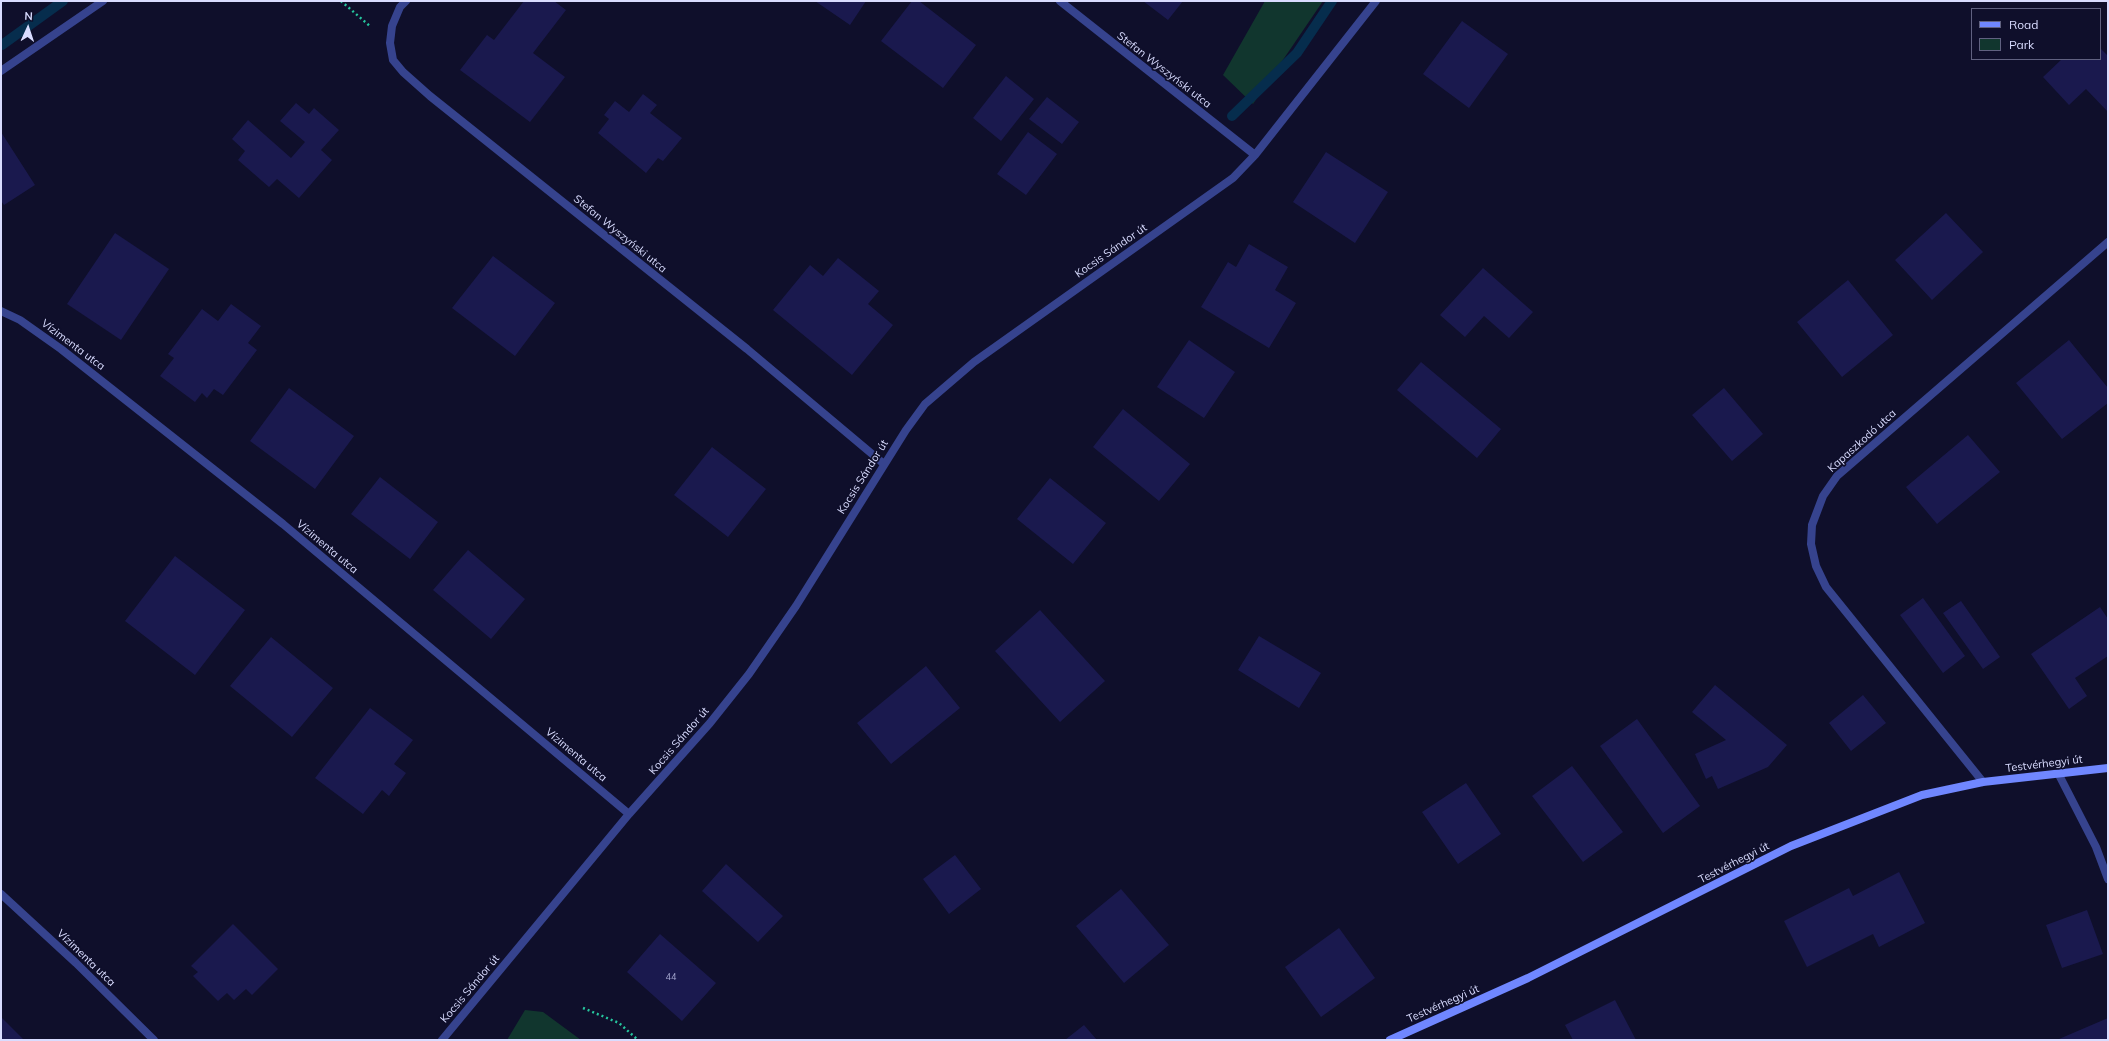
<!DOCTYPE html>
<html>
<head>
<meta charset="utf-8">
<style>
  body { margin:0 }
  #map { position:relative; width:2109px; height:1041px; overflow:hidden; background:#0f0f2b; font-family:Mulish,sans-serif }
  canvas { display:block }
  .frame { position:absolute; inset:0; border:2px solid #d9dcff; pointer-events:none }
  .legend { position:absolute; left:1971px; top:8px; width:130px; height:52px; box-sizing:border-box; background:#0f0f2b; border:1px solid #606180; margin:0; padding:5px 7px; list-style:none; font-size:12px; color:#d9dcff }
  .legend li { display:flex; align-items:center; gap:8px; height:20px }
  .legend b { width:20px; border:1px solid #606180 }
  .north { position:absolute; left:8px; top:8px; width:40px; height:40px; -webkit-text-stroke:3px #0f0f2b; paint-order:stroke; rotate:3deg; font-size:11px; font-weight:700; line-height:16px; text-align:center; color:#d9dcff }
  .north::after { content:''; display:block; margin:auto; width:14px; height:18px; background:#d9dcff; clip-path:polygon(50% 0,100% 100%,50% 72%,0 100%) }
</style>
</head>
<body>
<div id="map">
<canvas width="2109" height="1041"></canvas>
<div class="frame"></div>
<ul class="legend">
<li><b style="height:5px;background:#7087ff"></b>Road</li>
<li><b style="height:11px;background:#11362e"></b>Park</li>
</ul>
<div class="north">N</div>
</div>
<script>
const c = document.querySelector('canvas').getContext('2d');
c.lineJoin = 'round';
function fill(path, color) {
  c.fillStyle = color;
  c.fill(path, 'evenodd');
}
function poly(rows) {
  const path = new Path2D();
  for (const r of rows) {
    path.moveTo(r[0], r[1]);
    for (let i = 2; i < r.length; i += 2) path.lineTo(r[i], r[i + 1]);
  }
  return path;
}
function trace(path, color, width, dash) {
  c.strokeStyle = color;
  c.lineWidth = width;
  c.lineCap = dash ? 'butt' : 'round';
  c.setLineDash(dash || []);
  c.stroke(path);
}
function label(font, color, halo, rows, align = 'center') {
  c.font = font + ' Mulish,sans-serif';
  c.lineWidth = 3.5;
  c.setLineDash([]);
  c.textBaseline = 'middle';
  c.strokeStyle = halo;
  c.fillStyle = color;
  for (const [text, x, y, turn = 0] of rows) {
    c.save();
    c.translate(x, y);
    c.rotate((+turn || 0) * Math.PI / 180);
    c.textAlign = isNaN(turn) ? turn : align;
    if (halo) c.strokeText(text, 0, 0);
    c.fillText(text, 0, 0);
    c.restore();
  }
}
const green = poly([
  [1265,1,1323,1,1253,104,1223,75],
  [525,1010,543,1012,581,1040,507,1040]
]);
const stream = poly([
  [2,45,63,1],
  [1232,116,1297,53,1332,1]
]);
const building = poly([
  [524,1,554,1,566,10,533,53,565,77,530,122,460,70,487,35,494,40],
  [815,1,866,1,850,25],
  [912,1,919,1,976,45,943,88,881,41],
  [1143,1,1183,1,1168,20],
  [1462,21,1508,54,1469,108,1423,74],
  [2100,48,2108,56,2108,112,2086,89,2069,105,2043,77,2062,59,2100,59],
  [1006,76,1034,99,1001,141,973,118],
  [643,94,657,105,650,113,682,138,663,161,658,158,646,173,598,133,609,119,604,115,615,101,629,112],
  [1047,97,1079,122,1062,144,1029,119],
  [296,103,309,114,314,108,339,130,321,150,332,160,299,198,277,179,269,187,238,160,245,151,232,139,248,120,291,158,305,142,280,121],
  [1,132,35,185,4,205,1,201],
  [1028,132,1057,154,1026,195,997,174],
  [1326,152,1388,192,1355,243,1293,202],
  [1946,213,1983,252,1932,300,1895,260],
  [115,233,169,269,121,340,67,304],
  [1249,244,1288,267,1275,290,1296,303,1269,348,1201,307,1228,262,1236,267],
  [493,256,555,303,515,356,452,308],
  [838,258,879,291,868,304,893,325,852,375,773,310,810,265,823,276],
  [1483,268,1533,312,1509,338,1484,316,1465,337,1440,315],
  [1848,280,1893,335,1842,377,1797,322],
  [231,304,261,326,248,343,257,350,223,395,214,389,207,398,202,393,195,402,160,376,174,358,168,354,202,309,218,321],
  [1189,340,1235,372,1204,418,1157,387],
  [2069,340,2108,388,2108,403,2062,439,2016,383],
  [1421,362,1501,429,1477,458,1397,390],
  [289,388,354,436,315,489,250,441],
  [1724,388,1763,434,1732,461,1692,415],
  [1123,409,1190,464,1159,501,1093,447],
  [1968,435,2000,472,1937,524,1906,487],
  [712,447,766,489,728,537,674,495],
  [380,477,438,522,410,559,351,514],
  [1050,478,1106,523,1073,564,1017,519],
  [468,550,525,599,491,639,433,590],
  [175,556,245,610,195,675,125,621],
  [1923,598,1965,656,1943,673,1900,615],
  [1961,601,2000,657,1983,669,1943,613],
  [2100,607,2108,619,2108,656,2075,678,2087,696,2069,709,2031,654],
  [1040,610,1105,681,1060,722,995,651],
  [1259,636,1321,673,1299,708,1238,670],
  [271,637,333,688,292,737,230,686],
  [926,666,960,708,891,764,857,723],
  [1715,685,1787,745,1768,767,1718,789,1712,776,1706,779,1695,754,1726,740,1692,712],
  [1863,695,1886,723,1851,751,1829,723],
  [370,708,413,740,394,764,406,773,389,796,382,790,363,814,315,778],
  [1637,719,1700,806,1663,833,1600,746],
  [1572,766,1623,832,1583,862,1532,796],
  [1466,783,1501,834,1458,864,1422,812],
  [955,855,981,889,949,914,923,879],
  [726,864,783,916,758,942,702,891],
  [1899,872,1925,923,1879,947,1873,934,1807,967,1784,921,1849,888,1853,896],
  [1121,889,1169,945,1124,983,1076,926],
  [2087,910,2103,954,2062,968,2046,925],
  [233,924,278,969,252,995,246,989,234,1000,227,993,218,1001,193,976,198,972,191,966],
  [1339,928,1375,978,1321,1017,1285,967],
  [660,934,716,983,682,1021,627,972],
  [1615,1000,1636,1040,1573,1040,1565,1025],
  [1,1017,24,1040,1,1040],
  [2108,1018,2108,1040,2060,1040,2059,1039],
  [1084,1025,1097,1040,1065,1040]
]);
const path = poly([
  [341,1,371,27],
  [583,1008,619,1023,638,1040]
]);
const lane = poly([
  [1,71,103,1]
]);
const street = poly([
  [406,1,400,7,392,26,390,43,393,60,403,72,430,96,747,349,884,464],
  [1060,1,1255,155],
  [1,311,20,320,61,349,283,524,629,814],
  [2058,773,2096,847,2108,879],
  [1983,782,1826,587,1816,566,1811,544,1812,525,1823,496,1837,476,2108,242],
  [1,894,76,963,154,1040],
  [442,1040,629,814,710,723,749,674,796,606,906,430,925,404,974,362,1233,178,1255,155,1376,1]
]);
const secondary = poly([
  [1390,1040,1528,978,1791,846,1922,795,1983,782,2108,768]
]);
const numberNames = [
  ["44",671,977]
];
const streetNames = [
  ["Stefan Wyszyński utca",1164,70,38],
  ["Stefan Wyszyński utca",620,234,39],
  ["Kocsis Sándor út",1111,251,-35],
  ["Vízimenta utca",73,345,37],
  ["Kapaszkodó utca",1862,441,-42],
  ["Kocsis Sándor út",863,477,-58],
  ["Vízimenta utca",327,547,40],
  ["Kocsis Sándor út",679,741,-49],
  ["Vízimenta utca",576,755,40],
  ["Testvérhegyi út",2044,764,-7],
  ["Testvérhegyi út",1734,863,-27],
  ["Vízimenta utca",86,958,44],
  ["Kocsis Sándor út",470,989,-50],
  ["Testvérhegyi út",1443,1004,-24]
];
fill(green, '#11362e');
trace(stream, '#062d4d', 10);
fill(building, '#1a194e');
trace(path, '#26c69e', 2.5, [2, 3]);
trace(lane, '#36438e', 8);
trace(street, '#36438e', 8);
trace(secondary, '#7087ff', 8);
label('9px', '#a9abd3', null, numberNames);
label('11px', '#d9dcff', '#0f0f2b', streetNames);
</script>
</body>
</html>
